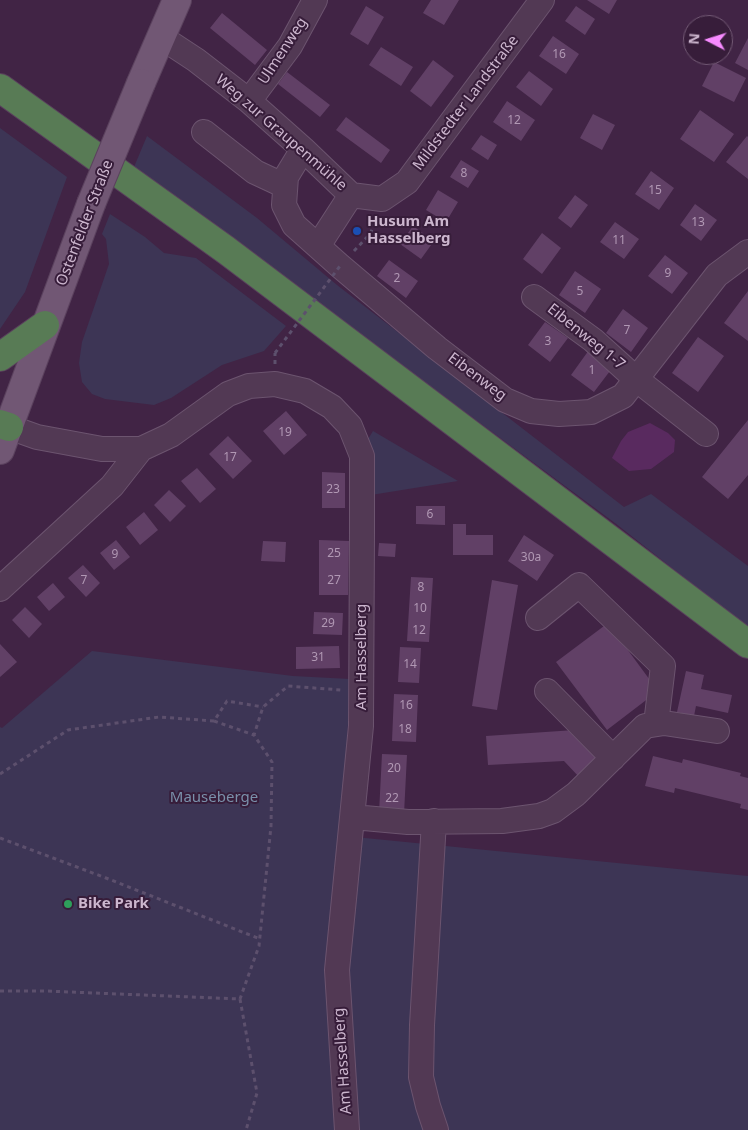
<!DOCTYPE html>
<html>
<head>
<meta charset="utf-8">
<style>
  body { margin:0 }
  #map { position:relative; width:748px; height:1130px; overflow:hidden; background:#412445; font-family:"Noto Sans",sans-serif }
  canvas { display:block }
  .north { position:absolute; left:683px; top:15px; width:50px; height:50px; box-sizing:border-box; background:#371d3a; border:1px solid #735a75; border-radius:50%; rotate:275deg; font-size:14px; font-weight:700; line-height:20px; text-align:center; color:#ccb6ce }
  .north::after { content:''; display:block; margin:auto; width:18px; height:22px; background:#f78aff; clip-path:polygon(50% 0,100% 100%,50% 72%,0 100%) }
</style>
</head>
<body>
<div id="map">
<canvas width="748" height="1130"></canvas>
<div class="north">N</div>
</div>
<script>
const c = document.querySelector('canvas').getContext('2d');
c.lineJoin = 'round';
function fill(path, color) {
  c.fillStyle = color;
  c.fill(path, 'evenodd');
}
function poly(rows) {
  const path = new Path2D();
  for (const r of rows) {
    path.moveTo(r[0], r[1]);
    for (let i = 2; i < r.length; i += 2) path.lineTo(r[i], r[i + 1]);
  }
  return path;
}
function trace(path, color, width, dash) {
  c.strokeStyle = color;
  c.lineWidth = width;
  c.lineCap = dash ? 'butt' : 'round';
  c.setLineDash(dash || []);
  c.stroke(path);
}
function label(font, color, halo, rows, align = 'center') {
  c.font = font + ' "Noto Sans",sans-serif';
  c.lineWidth = 4;
  c.setLineDash([]);
  c.textBaseline = 'middle';
  c.strokeStyle = halo;
  c.fillStyle = color;
  for (const [text, x, y, turn = 0] of rows) {
    c.save();
    c.translate(x, y);
    c.rotate((+turn || 0) * Math.PI / 180);
    c.textAlign = isNaN(turn) ? turn : align;
    if (halo) c.strokeText(text, 0, 0);
    c.fillText(text, 0, 0);
    c.restore();
  }
}
const green = poly([
  [0,128,67,177,25,292,0,329],
  [147,136,257,218,337,285,624,507,651,494,748,566,748,628,615,523,134,167],
  [110,214,145,237,164,253,196,258,286,326,264,351,222,365,171,398,154,405,105,399,92,394,82,382,79,363,82,342,109,264,106,239,102,234],
  [373,431,458,481,371,495,365,444],
  [92,651,293,676,350,679,343,836,345,1130,0,1130,0,727,2,728],
  [355,837,748,876,748,1130,353,1130,342,968]
]);
const water = poly([
  [650,423,668,433,675,440,674,452,651,469,629,471,612,458,621,441,628,432]
]);
const building = poly([
  [431,0,459,0,444,25,423,13],
  [587,0,617,0,609,14],
  [366,6,384,17,368,45,350,34],
  [576,6,595,19,585,35,565,21],
  [222,13,267,50,255,65,210,28],
  [553,36,579,54,566,74,539,56],
  [748,38,748,70,735,63],
  [381,47,413,67,401,86,369,65],
  [433,60,454,76,431,107,410,91],
  [714,62,746,78,734,102,702,86],
  [529,71,553,89,541,106,516,87],
  [287,72,330,105,320,117,278,84],
  [507,101,535,120,521,141,493,122],
  [700,110,734,134,714,162,680,139],
  [593,114,615,125,602,150,580,138],
  [346,117,390,150,381,163,336,130],
  [481,135,497,145,488,160,471,149],
  [747,136,748,137,748,179,726,162],
  [461,160,479,171,468,188,450,177],
  [651,171,674,188,659,210,635,194],
  [438,190,458,202,446,222,426,210],
  [575,195,588,205,571,228,558,218],
  [695,204,717,220,701,241,680,225],
  [615,222,639,239,624,259,600,242],
  [413,226,434,241,421,259,400,244],
  [542,233,561,248,542,274,523,259],
  [665,255,688,273,672,294,648,276],
  [389,260,418,281,406,298,377,276],
  [575,271,601,289,585,313,559,295],
  [748,291,748,341,724,323],
  [623,309,648,328,631,352,606,333],
  [545,322,568,338,550,362,528,345],
  [698,337,724,356,698,392,672,373],
  [589,350,613,367,594,392,571,375],
  [286,411,307,435,284,455,263,431],
  [748,420,748,475,728,499,702,477],
  [228,436,252,461,233,479,209,454],
  [197,468,216,489,200,503,181,481],
  [322,472,345,473,345,508,322,508],
  [169,490,186,506,170,522,154,505],
  [416,506,445,506,445,525,416,524],
  [144,512,158,530,140,545,126,527],
  [453,524,466,524,466,535,493,535,493,555,453,555],
  [524,535,554,555,537,581,508,561],
  [116,540,130,557,114,570,100,553],
  [319,540,349,541,348,595,319,595],
  [263,541,286,542,285,562,261,561],
  [379,543,396,544,395,557,378,556],
  [83,565,100,583,86,597,68,578],
  [411,577,433,578,429,642,407,641],
  [492,580,518,585,497,710,472,706],
  [53,583,65,597,49,611,37,597],
  [25,607,42,624,29,638,12,620],
  [314,612,343,613,342,635,313,634],
  [608,623,658,691,607,730,556,662],
  [0,644,17,662,0,677],
  [339,646,340,668,296,669,296,647],
  [400,647,421,648,419,683,398,682],
  [686,671,704,675,701,689,732,695,728,713,696,706,694,716,677,712],
  [394,694,418,695,416,742,392,741],
  [575,730,602,760,580,778,564,761,488,765,486,736],
  [382,754,407,755,404,814,379,813],
  [653,756,682,763,683,759,741,773,740,776,748,778,748,810,740,808,741,804,675,788,674,793,645,786]
]);
const path = poly([
  [354,251,370,234,377,218],
  [275,364,275,353],
  [214,721,254,735],
  [0,774,68,730,159,717,214,721,227,701,263,707],
  [0,838,106,878,260,939],
  [0,991,46,991,240,999,259,946,271,826,272,762,254,735,263,707,288,686,341,690],
  [240,999,257,1093,246,1130]
]);
const minor = poly([
  [161,37,196,60,249,101,303,149,351,195,382,199,407,182,542,0],
  [249,101,290,46,315,0],
  [204,132,255,172,285,186],
  [303,149,286,177,284,205,294,225,340,266,437,348,505,400,531,411,559,414,591,412,623,396,717,275,748,252],
  [318,246,351,195],
  [534,297,593,340,636,379,706,434],
  [9,427,37,437,102,449,141,449,171,435,228,394,249,386,275,384,305,391,332,407,350,426,362,456,362,533,361,726,337,970,347,1130],
  [0,589,112,486,141,449],
  [538,618,579,585,663,666,656,724],
  [547,691,613,758],
  [353,817,408,822,502,821,539,816,553,811,576,794,645,726,664,723,717,731],
  [434,821,422,1025,421,1077,428,1106,436,1130]
]);
const major = poly([
  [141,83,177,0],
  [0,450,91,204]
]);
const highway = poly([
  [0,88,226,250,748,644],
  [0,357,45,325],
  [0,424,9,427]
]);
const pathBridge = poly([
  [275,353,340,266]
]);
const majorBridge = poly([
  [91,204,141,83]
]);
const markers = [
  [357,231,5,"#1a4fb4"],
  [68,904,5,"#2e9e5b"]
];
const numberNames = [
  ["16",559,55],
  ["12",514,121],
  ["8",464,174],
  ["15",655,191],
  ["13",698,223],
  ["11",619,241],
  ["9",668,274],
  ["2",397,279],
  ["5",580,292],
  ["7",627,331],
  ["3",548,342],
  ["1",592,371],
  ["19",285,433],
  ["17",230,458],
  ["23",333,490],
  ["6",430,515],
  ["25",334,554],
  ["9",115,555],
  ["30a",531,558],
  ["7",84,581],
  ["27",334,581],
  ["8",421,588],
  ["10",420,609],
  ["29",328,624],
  ["12",419,631],
  ["31",318,658],
  ["14",410,665],
  ["16",406,706],
  ["18",405,730],
  ["20",394,769],
  ["22",392,799]
];
const streetNames = [
  ["Ulmenweg",283,51,-57],
  ["Mildstedter Landstraße",466,103,-53],
  ["Weg zur Graupenmühle",281,133,41],
  ["Ostenfelder Straße",85,223,-69],
  ["Eibenweg 1-7",586,337,39],
  ["Eibenweg",477,377,37],
  ["Am Hasselberg",362,657,-90],
  ["Am Hasselberg",343,1061,-94]
];
const poiNames = [
  ["Husum Am",367,222],
  ["Hasselberg",367,239],
  ["Bike Park",78,904]
];
const parkNames = [
  ["Mauseberge",214,798]
];
fill(green, '#3d3555');
fill(water, '#592a5f');
fill(building, '#614066');
trace(minor, '#6c546f', 26);
trace(major, '#5b425e', 30);
trace(highway, '#59405c', 30);
trace(path, '#5d506d', 3, [4, 4]);
trace(minor, '#523954', 24);
trace(major, '#715774', 28);
trace(highway, '#587b55', 28);
trace(majorBridge, '#5b425e', 30, []);
trace(pathBridge, '#5d506d', 3, [4, 4]);
trace(majorBridge, '#715774', 28);
for (const [x, y, r, color] of markers) {
  const dot = new Path2D();
  dot.arc(x, y, r, 0, 2 * Math.PI);
  c.fillStyle = color;
  c.fill(dot);
  trace(dot, '#371d3a', 2);
}
label('12px', '#b198b4', null, numberNames);
label('15px', '#ccb6ce', '#371d3a', streetNames);
label('bold 15px', '#ccb6ce', '#371d3a', poiNames, 'left');
label('15px', '#7a90aa', '#371d3a', parkNames);
</script>
</body>
</html>
